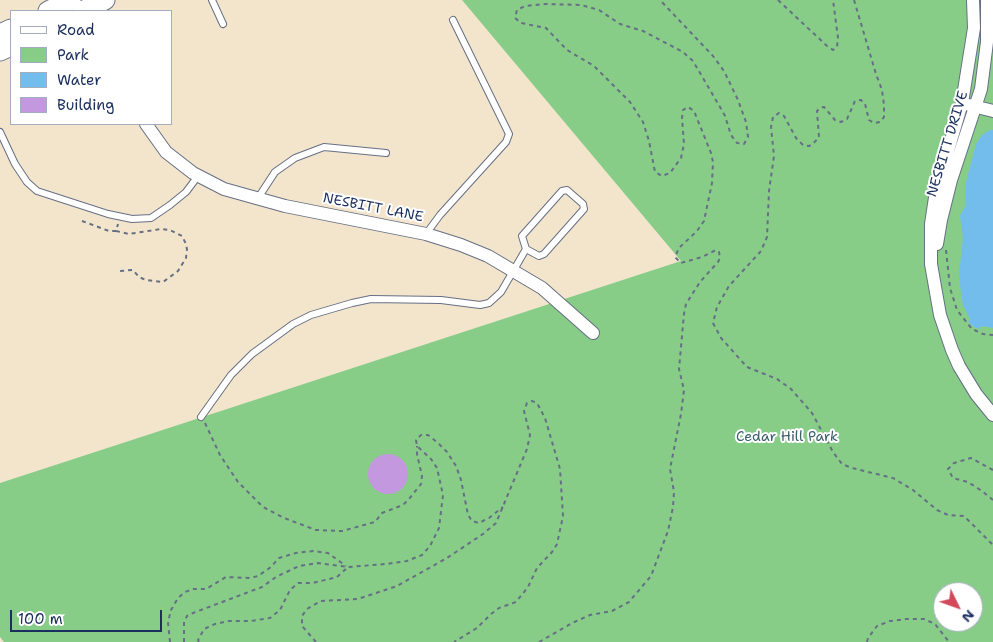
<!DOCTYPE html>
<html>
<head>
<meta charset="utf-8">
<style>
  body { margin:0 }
  #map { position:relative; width:993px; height:642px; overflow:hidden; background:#f2e5cc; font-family:"Shantell Sans",sans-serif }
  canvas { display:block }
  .legend { position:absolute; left:10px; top:10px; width:162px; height:115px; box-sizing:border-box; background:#fff; border:1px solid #a4acbf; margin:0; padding:6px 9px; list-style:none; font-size:15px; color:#1b2f5e }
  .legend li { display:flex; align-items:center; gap:10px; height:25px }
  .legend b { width:25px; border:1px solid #a4acbf }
  .north { position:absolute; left:933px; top:582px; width:50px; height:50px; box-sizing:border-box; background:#fff; border:1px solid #a4acbf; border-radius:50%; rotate:132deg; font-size:14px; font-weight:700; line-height:20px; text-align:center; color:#1b2f5e }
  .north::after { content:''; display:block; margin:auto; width:18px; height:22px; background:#d1495b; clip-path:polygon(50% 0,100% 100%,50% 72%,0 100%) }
  .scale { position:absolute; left:10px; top:610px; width:152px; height:22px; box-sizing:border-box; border:2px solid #1b2f5e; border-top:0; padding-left:6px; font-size:15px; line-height:18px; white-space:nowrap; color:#1b2f5e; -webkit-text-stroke:4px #fff; paint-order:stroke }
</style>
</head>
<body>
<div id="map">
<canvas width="993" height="642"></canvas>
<ul class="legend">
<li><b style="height:6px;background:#fff"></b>Road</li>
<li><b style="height:14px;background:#87cd88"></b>Park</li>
<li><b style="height:14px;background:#72bdeb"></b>Water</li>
<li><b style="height:14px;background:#c398de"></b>Building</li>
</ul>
<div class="north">N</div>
<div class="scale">100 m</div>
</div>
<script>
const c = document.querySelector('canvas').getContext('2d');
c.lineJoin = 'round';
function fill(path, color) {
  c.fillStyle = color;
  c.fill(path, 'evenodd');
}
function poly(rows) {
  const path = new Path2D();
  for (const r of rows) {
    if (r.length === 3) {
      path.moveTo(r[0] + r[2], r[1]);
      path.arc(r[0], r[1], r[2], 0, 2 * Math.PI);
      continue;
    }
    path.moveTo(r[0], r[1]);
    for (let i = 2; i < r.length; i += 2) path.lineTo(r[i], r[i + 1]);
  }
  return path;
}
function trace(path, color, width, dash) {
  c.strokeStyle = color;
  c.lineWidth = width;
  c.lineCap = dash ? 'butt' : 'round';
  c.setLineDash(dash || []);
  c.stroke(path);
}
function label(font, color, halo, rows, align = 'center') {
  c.font = font + ' "Shantell Sans",sans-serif';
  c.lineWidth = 4;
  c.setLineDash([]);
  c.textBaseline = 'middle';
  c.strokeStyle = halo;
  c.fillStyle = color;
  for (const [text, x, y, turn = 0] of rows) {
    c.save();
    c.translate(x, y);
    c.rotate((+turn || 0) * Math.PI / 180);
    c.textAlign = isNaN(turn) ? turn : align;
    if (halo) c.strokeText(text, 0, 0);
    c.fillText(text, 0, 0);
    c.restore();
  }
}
const green = poly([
  [462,0,993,0,993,642,4,642,0,637,0,483,681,261],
  [943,592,973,592,973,622,943,622]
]);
const water = poly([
  [990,130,993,130,993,328,981,326,980,329,974,327,968,322,970,319,963,305,961,293,959,274,963,238,960,216,965,206,965,186,976,144,982,135]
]);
const building = poly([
  [388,474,20]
]);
const path = poly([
  [778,0,827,46,833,50,837,47,838,38,833,0],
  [854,0,876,74,882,90,884,105,884,117,880,122,874,123,869,120,865,104,861,100,855,101,847,119,841,122,835,120,824,107,820,108,817,111,819,137,813,144,809,146,803,145,796,138,784,116,779,113,773,117,771,127,774,156,769,191,767,237,761,251,729,286,717,307,713,323,721,338,747,367,777,379,791,389,812,413,833,452,842,464,852,468,893,478,913,490,937,510,948,515,964,516,993,545],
  [82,221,109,231,116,231,118,224],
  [116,231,129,234,161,229,170,230,182,236,185,242,187,249,186,258,178,271,163,282,146,280,139,277,133,270,119,271],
  [946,250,950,288,957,310,972,329,983,334,993,335],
  [205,423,220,455,238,482,263,507,284,518,316,530,342,531,375,522,382,513,403,505,409,499,421,484,422,476,417,454,417,446],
  [993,470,971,458,954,463,948,469,953,478,968,482,982,491,993,500],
  [170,642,168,622,171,610,178,598,185,592,193,589,206,589,226,577,250,578,258,576,271,567,279,558,296,553,313,551,328,553,346,566],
  [184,642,184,622,187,616,193,613,262,587,276,577,299,566,318,563,348,567,386,564,407,561,422,555,430,546,439,528,443,495,437,468,431,459,417,446,416,440,421,435,428,435,438,443,447,452,456,466,461,480,468,515,472,521,479,523,489,518,503,507],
  [199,642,198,640,204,629,215,624,229,621,251,621,270,618,280,610,290,590,298,583,313,583,337,577,348,567],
  [316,642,302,626,302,616,307,609,321,601,358,599,397,586,447,558,483,534,496,523,527,449,530,435,524,411,527,403,532,401,537,403,545,418,560,469,563,516,557,544,552,552,537,568,528,587,516,602,499,608,491,614,477,628,454,642],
  [539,642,572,623,590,615,612,611,629,602,651,576,668,531,673,507,674,492,670,469,681,414,684,390,679,369,684,314,686,304,700,282,718,262,720,258,719,252,716,250,702,257,681,263,675,257,679,248,697,231,704,221,712,183,713,162,711,153,694,111,688,107,683,110,682,118,684,144,681,158,670,173,662,176,655,172,649,141,643,122,630,102,594,66,567,50,546,28,521,23,515,18,517,10,525,6,546,4,581,5,599,10,620,24,643,31,683,52,693,61,720,107,725,116,731,135,737,143,744,144,748,137,746,122,738,100,724,71,713,56,660,0],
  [867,642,868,638,877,626,890,621,906,619,924,619,935,624,949,642]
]);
const lane = poly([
  [212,0,223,24],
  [0,132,15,164,27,182,37,191,108,214,132,219,151,218,170,205,186,192,198,176],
  [258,198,275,172,295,158,324,147,386,153],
  [426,234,440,215,506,142,509,134,453,20],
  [201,417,231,375,252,354,293,324,311,315,352,303,371,299,441,300,480,305,489,303,501,292,526,249,539,256,544,254,584,209,583,204,567,190,562,191,522,236,526,249]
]);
const street = poly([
  [973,0,974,28,962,103,936,191,931,224,931,264,940,315,952,350,959,366,976,394,993,415],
  [969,105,993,111],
  [146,124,166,152,193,173,224,189,285,206,426,234,461,245,488,256,542,288,593,333],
  [937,244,941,220,951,180,981,89,987,42,987,0]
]);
const primary = poly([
  [48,11,71,0],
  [82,11,105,0],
  [0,34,11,29],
  [0,51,11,46]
]);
const streetNames = [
  ["NESBITT DRIVE",948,144,-73],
  ["NESBITT LANE",373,208,11]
];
const parkNames = [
  ["Cedar Hill Park",787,437]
];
fill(green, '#87cd88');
fill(water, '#72bdeb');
fill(building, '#c398de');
trace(lane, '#666f84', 8);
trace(street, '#666f84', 14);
trace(primary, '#666f84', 21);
trace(path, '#666f84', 2, [4, 4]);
trace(lane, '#fff', 6);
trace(street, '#fff', 12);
trace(primary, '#fff', 19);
label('14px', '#1b2f5e', '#fff', streetNames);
label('14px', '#3b5e6b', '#fff', parkNames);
</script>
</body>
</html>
